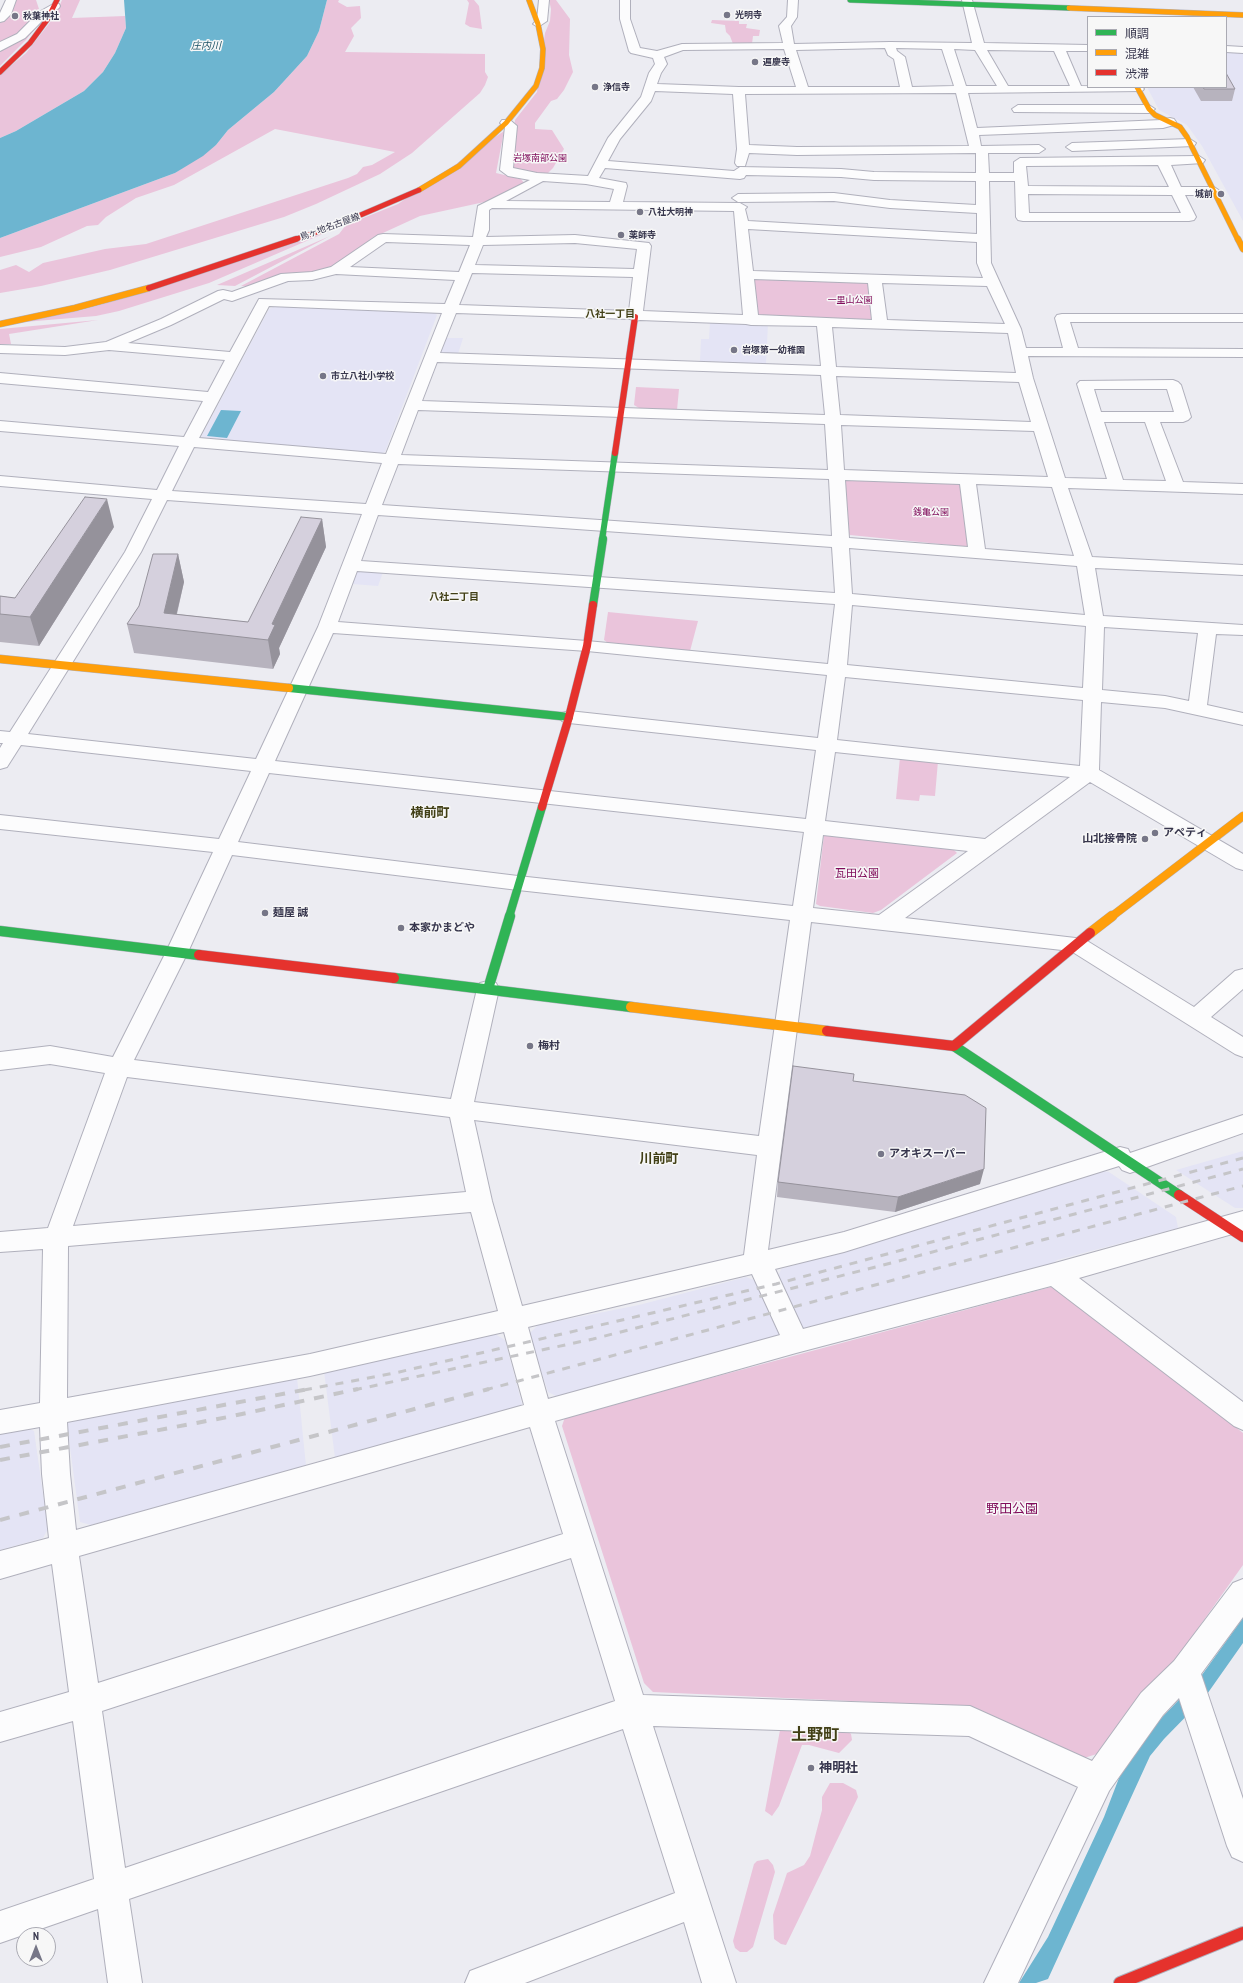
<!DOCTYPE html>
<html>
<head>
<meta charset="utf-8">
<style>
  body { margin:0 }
  #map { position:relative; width:1243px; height:1983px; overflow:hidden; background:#ececf2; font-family:"PT Sans Narrow","Noto Sans JP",sans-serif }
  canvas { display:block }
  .legend { position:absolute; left:1087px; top:16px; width:140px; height:72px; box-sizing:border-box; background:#f7f7f7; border:1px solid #aaaab3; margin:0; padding:5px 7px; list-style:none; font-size:12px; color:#37364d }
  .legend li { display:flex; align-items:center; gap:8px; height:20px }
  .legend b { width:20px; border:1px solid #aaaab3 }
  .north { position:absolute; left:16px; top:1927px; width:40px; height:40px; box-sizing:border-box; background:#f7f7f7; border:1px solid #aaaab3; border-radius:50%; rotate:0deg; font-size:11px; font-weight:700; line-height:16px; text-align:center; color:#37364d }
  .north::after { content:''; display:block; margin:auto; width:14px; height:18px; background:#767687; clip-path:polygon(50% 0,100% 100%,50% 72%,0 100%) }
</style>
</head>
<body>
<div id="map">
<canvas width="1243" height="1983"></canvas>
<ul class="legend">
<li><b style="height:5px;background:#30b455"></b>順調</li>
<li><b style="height:5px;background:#ff9f0a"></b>混雑</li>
<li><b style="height:5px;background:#e5322d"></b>渋滞</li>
</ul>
<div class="north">N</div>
</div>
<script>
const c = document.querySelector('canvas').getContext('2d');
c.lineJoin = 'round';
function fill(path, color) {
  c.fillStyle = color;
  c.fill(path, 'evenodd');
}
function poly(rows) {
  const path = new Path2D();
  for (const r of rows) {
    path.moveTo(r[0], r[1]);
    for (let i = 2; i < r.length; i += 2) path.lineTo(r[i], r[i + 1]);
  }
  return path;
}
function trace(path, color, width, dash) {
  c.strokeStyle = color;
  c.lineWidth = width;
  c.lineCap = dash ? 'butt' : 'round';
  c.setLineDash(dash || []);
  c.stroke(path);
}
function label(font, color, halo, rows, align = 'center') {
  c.font = font + ' "PT Sans Narrow","Noto Sans JP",sans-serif';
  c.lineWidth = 3;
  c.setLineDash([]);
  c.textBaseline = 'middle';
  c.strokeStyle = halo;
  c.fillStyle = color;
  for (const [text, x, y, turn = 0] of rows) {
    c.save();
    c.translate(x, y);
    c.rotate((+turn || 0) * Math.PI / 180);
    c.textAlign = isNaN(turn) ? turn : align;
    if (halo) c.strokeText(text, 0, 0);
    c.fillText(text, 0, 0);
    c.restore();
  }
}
const built = poly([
  [1226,51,1243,51,1243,221,1202,146,1187,125,1159,110,1147,87,1226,87],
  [276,306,434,313,437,315,385,452,380,454,203,439,201,437,269,309],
  [710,322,768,324,766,364,700,361,701,339,709,339],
  [444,338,463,338,458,354,444,354,440,352],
  [362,570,383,572,378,586,352,584,357,572],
  [1243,1151,1243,1208,1235,1208,1176,1170],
  [1103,1171,1109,1172,1176,1217,1178,1228,1057,1260,1047,1268,804,1330,799,1327,778,1277,781,1269,845,1251],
  [746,1277,756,1281,780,1333,780,1338,558,1397,548,1392,529,1334,538,1325,639,1305],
  [495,1334,505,1340,522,1404,519,1408,335,1458,324,1371],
  [297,1377,306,1466,91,1525,80,1522,67,1425,70,1421],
  [27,1428,34,1431,48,1529,43,1538,0,1550,0,1433]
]);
const green = poly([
  [15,0,36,0,39,9,32,15,33,21,16,36,0,44,0,23,10,13],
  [62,0,80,0,72,18,125,16,126,28,115,53,103,72,84,91,16,131,0,138,0,75,26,53,55,16],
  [327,0,339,0,338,2,347,7,360,6,361,18,351,28,354,36,345,52,485,54,485,72,488,77,485,85,480,93,412,153,380,174,316,204,284,217,110,270,41,286,0,293,0,270,16,265,29,272,43,263,105,249,146,244,348,178,357,174,363,167,372,165,395,152,275,129,174,185,136,198,106,217,98,225,87,226,41,247,0,257,0,238,175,173,216,145,228,130,274,92,307,56,319,31],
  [467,0,474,0,479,6,482,29,470,27,465,24,469,3],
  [549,0,556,0,570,19,569,55,573,72,564,90,557,99,551,101,535,123,535,129,552,130,564,149,553,168,545,176,514,170,511,162,515,120,537,92,545,33,550,21,551,9],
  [712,20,739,21,739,24,747,24,746,28,760,30,759,36,753,36,752,44,733,44,730,36,726,32,725,25,711,23],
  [41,21,26,40,0,66,0,52],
  [504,131,496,173,521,179,524,183,489,201,420,216,372,238,344,261,328,268,255,287,241,286,339,234,346,225,398,204],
  [325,233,209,283,119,311,96,316,24,322,82,310,142,293],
  [330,236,235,286,217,285],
  [756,278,869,281,876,319,871,321,757,315,754,279],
  [98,320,9,334,11,344,0,344,0,329],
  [636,387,679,389,677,410,639,408,634,405],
  [850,479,963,483,970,547,850,535,847,532,844,481],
  [608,612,698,621,690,651,608,643,604,640],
  [900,757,938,761,935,796,920,795,919,801,896,799],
  [824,835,951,847,957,853,881,910,873,913,820,906,816,904],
  [1051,1287,1068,1293,1243,1433,1243,1565,1174,1662,1122,1718,1100,1753,1084,1758,961,1706,653,1692,644,1683,562,1426,565,1417],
  [782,1727,848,1731,851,1734,852,1740,839,1753,809,1745,802,1745,779,1806,772,1816,765,1811,780,1730],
  [830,1783,843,1783,856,1790,858,1797,786,1945,781,1944,774,1939,773,1915,787,1873,804,1865,810,1856,822,1810,822,1797],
  [768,1859,773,1865,775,1872,753,1947,747,1952,740,1952,735,1948,733,1941,754,1864,757,1861]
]);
const water = poly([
  [124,0,327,0,319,31,307,56,274,92,228,130,216,145,203,156,175,173,0,238,0,138,16,131,84,91,103,72,115,53,126,28],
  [221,410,241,411,227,438,207,436],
  [1243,1618,1243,1643,1205,1697,1164,1739,1150,1756,1048,1979,1036,1983,1019,1983,1048,1937,1104,1817,1119,1778,1146,1734,1199,1679]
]);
const street = poly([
  [6,0,16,0,11,14,4,21,0,22,0,13,6,0],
  [539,0,549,0,547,21,538,27,533,24,537,20,539,0],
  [620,0,630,0,630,19,640,48,657,51,682,44,783,43,779,26,787,17,788,0,798,0,797,17,791,26,794,44,890,42,972,43,962,0,972,0,984,43,1088,45,1088,51,1066,51,1081,86,1142,87,1144,89,1142,91,968,93,977,128,1162,120,1170,118,1174,119,1176,122,1174,125,1163,128,979,135,981,146,1039,145,1045,149,1039,153,988,153,989,173,1014,173,1014,162,1020,158,1199,156,1205,160,1203,163,1171,165,1181,187,1214,187,1220,191,1214,195,1185,195,1196,217,1194,220,1189,221,1023,221,1018,220,1016,217,1015,181,989,181,991,263,1021,329,1026,348,1063,348,1055,318,1057,315,1062,314,1243,314,1243,322,1070,322,1078,348,1243,349,1243,357,1028,356,1033,378,1065,478,1107,479,1077,384,1080,381,1173,380,1178,382,1181,385,1191,417,1188,420,1183,422,1160,422,1183,482,1243,484,1243,494,1068,488,1092,557,1243,565,1243,575,1095,568,1103,616,1243,625,1243,635,1216,634,1207,705,1243,713,1243,725,1165,708,1101,702,1099,770,1243,854,1243,870,1236,868,1090,782,905,918,1084,939,1194,1007,1235,971,1243,969,1243,989,1211,1017,1243,1037,1243,1057,1235,1054,1071,951,811,922,768,1250,844,1232,1120,1147,1128,1149,1130,1153,1243,1115,1243,1133,1130,1173,1122,1170,1119,1166,844,1252,775,1269,803,1329,1055,1263,1243,1211,1243,1231,1079,1278,1243,1402,1243,1430,1234,1426,1051,1286,796,1353,555,1421,643,1695,970,1706,1092,1761,1141,1693,1174,1661,1233,1583,1243,1579,1243,1617,1201,1674,1243,1799,1243,1862,1232,1857,1227,1846,1179,1698,1163,1715,1109,1791,1018,1983,984,1983,1078,1787,969,1736,653,1726,736,1983,702,1983,684,1922,525,1983,465,1983,470,1971,675,1893,623,1729,129,1899,142,1983,108,1983,98,1909,0,1943,0,1911,94,1879,73,1721,0,1742,0,1712,69,1692,52,1564,0,1579,0,1551,49,1538,42,1474,40,1427,0,1434,0,1410,40,1403,43,1249,0,1252,0,1232,48,1228,105,1073,50,1064,0,1070,0,1052,50,1046,113,1057,166,952,213,852,0,829,0,815,219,839,251,771,21,745,7,767,0,769,0,748,3,743,0,743,0,731,10,732,125,552,152,499,0,486,0,476,157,490,179,446,0,431,0,421,184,437,203,401,0,383,0,373,208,392,225,360,109,350,65,355,0,353,0,345,65,347,106,342,161,319,218,291,223,290,232,292,281,274,312,272,331,267,378,235,383,234,473,237,478,206,530,180,508,176,500,170,505,127,500,123,502,120,510,120,517,126,513,168,537,173,588,176,608,138,641,97,649,73,655,64,653,58,631,53,629,51,620,19,620,0],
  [885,48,888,55,894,59,900,87,808,87,796,50,885,48],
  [896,48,942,49,954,86,912,87,905,57,897,51,896,48],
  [784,49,796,87,739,87,657,84,661,73,667,64,664,57,683,50,784,49],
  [954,49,975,50,997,86,966,86,954,49],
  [987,50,1054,51,1070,86,1008,86,987,50],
  [655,91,733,94,737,149,735,163,737,166,745,166,749,153,797,155,976,153,976,173,874,172,841,169,740,167,734,171,608,161,620,139,651,101,655,91],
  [956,93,969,146,797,147,749,145,745,94,956,93],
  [1158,165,1169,187,1028,186,1026,166,1158,165],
  [605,168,740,179,744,178,746,175,841,177,874,180,976,181,976,205,890,200,834,193,738,194,732,198,738,202,834,201,890,208,977,213,977,234,748,221,745,209,747,207,740,203,623,202,627,186,626,183,599,178,605,168],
  [543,181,586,184,614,189,610,202,506,201,543,181],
  [1028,194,1172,195,1181,213,1029,213,1028,194],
  [492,208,734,211,743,315,643,311,651,246,649,243,575,235,486,237,489,230,489,210,492,208],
  [748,229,977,242,977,263,983,278,753,271,748,229],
  [386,242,470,245,459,272,350,267,386,242],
  [575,243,637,249,634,269,475,265,483,245,575,243],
  [472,273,633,277,629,311,459,305,472,273],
  [336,274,455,280,445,304,259,299,230,352,128,343,171,325,224,299,232,301,288,281,312,280,336,274],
  [754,279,868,283,872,320,758,315,754,279],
  [882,283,987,286,1005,324,887,320,882,283],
  [269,306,442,313,386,454,199,438,269,306],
  [456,313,630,319,635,321,640,320,746,324,751,325,817,326,821,366,440,353,456,313],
  [832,327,1008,333,1016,373,836,367,832,327],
  [437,362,821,375,825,415,422,401,437,362],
  [836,376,1019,382,1031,422,840,415,836,376],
  [1094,389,1167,389,1174,412,1101,412,1094,389],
  [418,410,825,424,828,470,401,455,418,410],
  [1104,422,1145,422,1166,481,1123,480,1104,422],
  [841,425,1034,431,1048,477,844,470,841,425],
  [194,447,382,463,366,504,172,491,194,447],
  [398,464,829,479,832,536,382,505,398,464],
  [845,480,960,484,968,547,849,538,845,480],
  [976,484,1052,487,1074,556,985,549,976,484],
  [167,500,362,514,318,627,256,759,28,734,141,552,167,500],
  [378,515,832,547,835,593,361,561,378,515],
  [849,548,1077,566,1085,615,852,594,849,548],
  [357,571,835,604,828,664,587,641,338,622,357,571],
  [852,605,1086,626,1083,688,847,665,852,605],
  [1104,627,1198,633,1189,701,1165,696,1102,690,1104,627],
  [333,633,587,651,827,675,818,738,569,711,562,713,560,717,562,721,569,723,816,750,806,819,275,761,333,633],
  [845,677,1083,700,1080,766,837,740,845,677],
  [835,752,1070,777,985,839,825,821,835,752],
  [269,773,804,832,793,906,518,876,238,842,269,773],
  [823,835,968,851,879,915,813,908,823,835],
  [232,855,518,890,790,920,759,1136,474,1102,499,989,496,983,488,981,480,983,477,989,451,1099,134,1060,188,952,232,855],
  [127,1077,450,1117,466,1192,73,1226,127,1077],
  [474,1120,757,1155,744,1255,522,1306,492,1201,474,1120],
  [471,1212,498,1311,310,1354,67,1398,68,1246,471,1212],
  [752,1274,780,1335,548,1399,528,1327,752,1274],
  [504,1332,524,1405,76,1530,70,1474,67,1422,310,1376,504,1332],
  [530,1427,563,1534,98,1683,79,1556,530,1427],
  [571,1558,615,1701,125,1868,102,1711,571,1558],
  [55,3,59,4,60,6,59,8,47,16,25,38,0,51,0,42,17,34,39,12,55,3],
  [1226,46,1243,47,1243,53,1226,52,1226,46],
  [1018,105,1149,105,1155,109,1149,113,1014,112,1012,109,1018,105],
  [1190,139,1196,143,1194,146,1072,151,1066,147,1072,143,1190,139]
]);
const fastFar3 = poly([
  [850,0,1069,8]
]);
const fastFar2 = poly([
  [602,540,615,453]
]);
const fastFar1 = poly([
  [593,605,603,539],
  [289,688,569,717],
  [509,917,542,807]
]);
const fast = poly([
  [0,931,199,955],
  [394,978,631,1007],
  [488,989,510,916],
  [954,1046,1179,1195]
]);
const slowFar3 = poly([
  [1069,8,1243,15],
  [1137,87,1149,109,1155,115,1180,127,1187,137,1238,240],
  [419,190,459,166,506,123,536,86,542,68,543,49,538,24,529,0]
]);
const slowFar2 = poly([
  [1238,239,1243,249],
  [0,324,75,308,149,288]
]);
const slowFar1 = poly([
  [0,659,289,688],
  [1111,917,1243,816]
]);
const slow = poly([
  [1090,933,1112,916],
  [631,1007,827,1031]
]);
const jamFar4 = poly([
  [0,72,30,43,47,20,57,0],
  [293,240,335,226,419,190]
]);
const jamFar3 = poly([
  [149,288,296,239],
  [615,453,635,317]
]);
const jamFar2 = poly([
  [542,807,569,717,587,646,593,605]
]);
const jamFar1 = poly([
  [199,955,394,978],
  [827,1031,954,1046,1090,933],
  [1179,1195,1243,1237]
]);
const jam = poly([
  [1120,1983,1243,1933]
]);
const railFar1 = poly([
  [304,1390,395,1373,776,1284,1243,1158],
  [354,1390,593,1339,895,1262,1243,1169],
  [485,1390,1243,1186]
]);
const rail = poly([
  [0,1447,309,1389],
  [0,1460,228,1417,358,1389],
  [0,1520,489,1389]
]);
const wall = poly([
  [1193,87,1226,87,1235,89,1232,101,1201,101],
  [322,519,326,547,279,648,280,654,273,669,134,653,127,624,178,554,184,582,177,614,248,622],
  [114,527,39,646,0,642,0,596,15,598],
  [778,1182,980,1184,895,1212,777,1197]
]);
const shadedWall = poly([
  [107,499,114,527,39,646,30,617],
  [322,519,326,547,279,648,280,654,273,669,268,640,272,624],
  [178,554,184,582,173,629,164,613],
  [984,1169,980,1184,895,1212,898,1197]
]);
const building = poly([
  [1226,73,1235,89,1204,89,1203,87,1226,87,1226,73],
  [85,497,107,499,30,617,0,614,0,596,15,598,85,497],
  [301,517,322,519,272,624,275,625,268,640,127,624,139,606,153,554,178,554,164,613,248,622,301,517],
  [793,1066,854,1074,853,1081,965,1095,986,1108,984,1169,898,1197,778,1182,793,1066]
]);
const markers = [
  [727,15,4,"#767687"],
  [15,16,4,"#767687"],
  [755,62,4,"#767687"],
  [595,87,4,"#767687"],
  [1221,194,4,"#767687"],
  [640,212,4,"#767687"],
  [621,235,4,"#767687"],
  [734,350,4,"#767687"],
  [323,376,4,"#767687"],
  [1155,833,4,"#767687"],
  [1145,839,4,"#767687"],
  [265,913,4,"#767687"],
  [401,928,4,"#767687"],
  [530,1046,4,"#767687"],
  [881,1154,4,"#767687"],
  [811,1768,4,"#767687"]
];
const farPoinames = [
  ["光明寺",735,15],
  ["秋葉神社",23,16],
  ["遍慶寺",763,62],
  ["浄信寺",603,87],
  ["城前",1213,194,"right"],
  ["八社大明神",648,212],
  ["薬師寺",629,235],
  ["岩塚第一幼稚園",742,350],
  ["市立八社小学校",331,376]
];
const farParknames = [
  ["岩塚南部公園",540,158],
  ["一里山公園",850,300],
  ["銭亀公園",931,512]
];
const farStreetnames = [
  ["鳥ヶ地名古屋線",330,227,-20]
];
const farWaternames = [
  ["庄内川",206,46]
];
const farNeighbourhoodnames = [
  ["八社一丁目",610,314],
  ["八社二丁目",454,597]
];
const poiNames = [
  ["アペティ",1163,833],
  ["山北接骨院",1137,839,"right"],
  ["麺屋 誠",273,913],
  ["本家かまどや",409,928],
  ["梅村",538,1046],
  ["アオキスーパー",889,1154]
];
const parkNames = [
  ["瓦田公園",857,874]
];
const quarterNames = [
  ["横前町",430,813],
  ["川前町",659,1159]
];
const nearParknames = [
  ["野田公園",1012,1509]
];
const nearPoinames = [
  ["神明社",819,1768]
];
const nearQuarternames = [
  ["土野町",815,1735]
];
fill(built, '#e4e4f5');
fill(green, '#eac4db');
fill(water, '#6db5d0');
trace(street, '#b0b0bc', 2);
trace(fastFar3, '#b0b0bc', 6);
trace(fastFar2, '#b0b0bc', 7);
trace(fastFar1, '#b0b0bc', 9);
trace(fast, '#b0b0bc', 11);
trace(slowFar3, '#b0b0bc', 6);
trace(slowFar2, '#b0b0bc', 7);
trace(slowFar1, '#b0b0bc', 9);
trace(slow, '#b0b0bc', 11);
trace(jamFar4, '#b0b0bc', 6);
trace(jamFar3, '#b0b0bc', 7);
trace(jamFar2, '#b0b0bc', 9);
trace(jamFar1, '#b0b0bc', 11);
trace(jam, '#b0b0bc', 14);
fill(street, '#fcfcfd');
trace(fastFar3, '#30b455', 5);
trace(fastFar2, '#30b455', 6);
trace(fastFar1, '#30b455', 8);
trace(fast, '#30b455', 10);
trace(slowFar3, '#ff9f0a', 5);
trace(slowFar2, '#ff9f0a', 6);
trace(slowFar1, '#ff9f0a', 8);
trace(slow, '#ff9f0a', 10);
trace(jamFar4, '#e5322d', 5);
trace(jamFar3, '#e5322d', 6);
trace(jamFar2, '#e5322d', 8);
trace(jamFar1, '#e5322d', 10);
trace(jam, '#e5322d', 12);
trace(railFar1, '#c5c5c8', 3, [8, 8]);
trace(rail, '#c5c5c8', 4, [10, 10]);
fill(wall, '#b7b3be');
fill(shadedWall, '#95929b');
fill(building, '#d5d0dd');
trace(building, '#95929b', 1);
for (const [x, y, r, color] of markers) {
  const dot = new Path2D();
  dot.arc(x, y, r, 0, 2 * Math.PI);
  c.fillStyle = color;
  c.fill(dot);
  trace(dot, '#f7f7f7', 1.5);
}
label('bold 9px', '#37364d', '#f7f7f7', farPoinames, 'left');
label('9px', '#800c5b', '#f7f7f7', farParknames);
label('9px', '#37364d', '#f7f7f7', farStreetnames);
label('italic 10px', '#1b5165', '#f7f7f7', farWaternames);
label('bold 10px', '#413f15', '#f7f7f7', farNeighbourhoodnames);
label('bold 11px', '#37364d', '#f7f7f7', poiNames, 'left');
label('11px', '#800c5b', '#f7f7f7', parkNames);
label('bold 13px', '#413f15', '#f7f7f7', quarterNames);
label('13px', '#800c5b', '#f7f7f7', nearParknames);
label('bold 13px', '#37364d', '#f7f7f7', nearPoinames, 'left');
label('bold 16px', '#413f15', '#f7f7f7', nearQuarternames);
</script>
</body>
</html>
